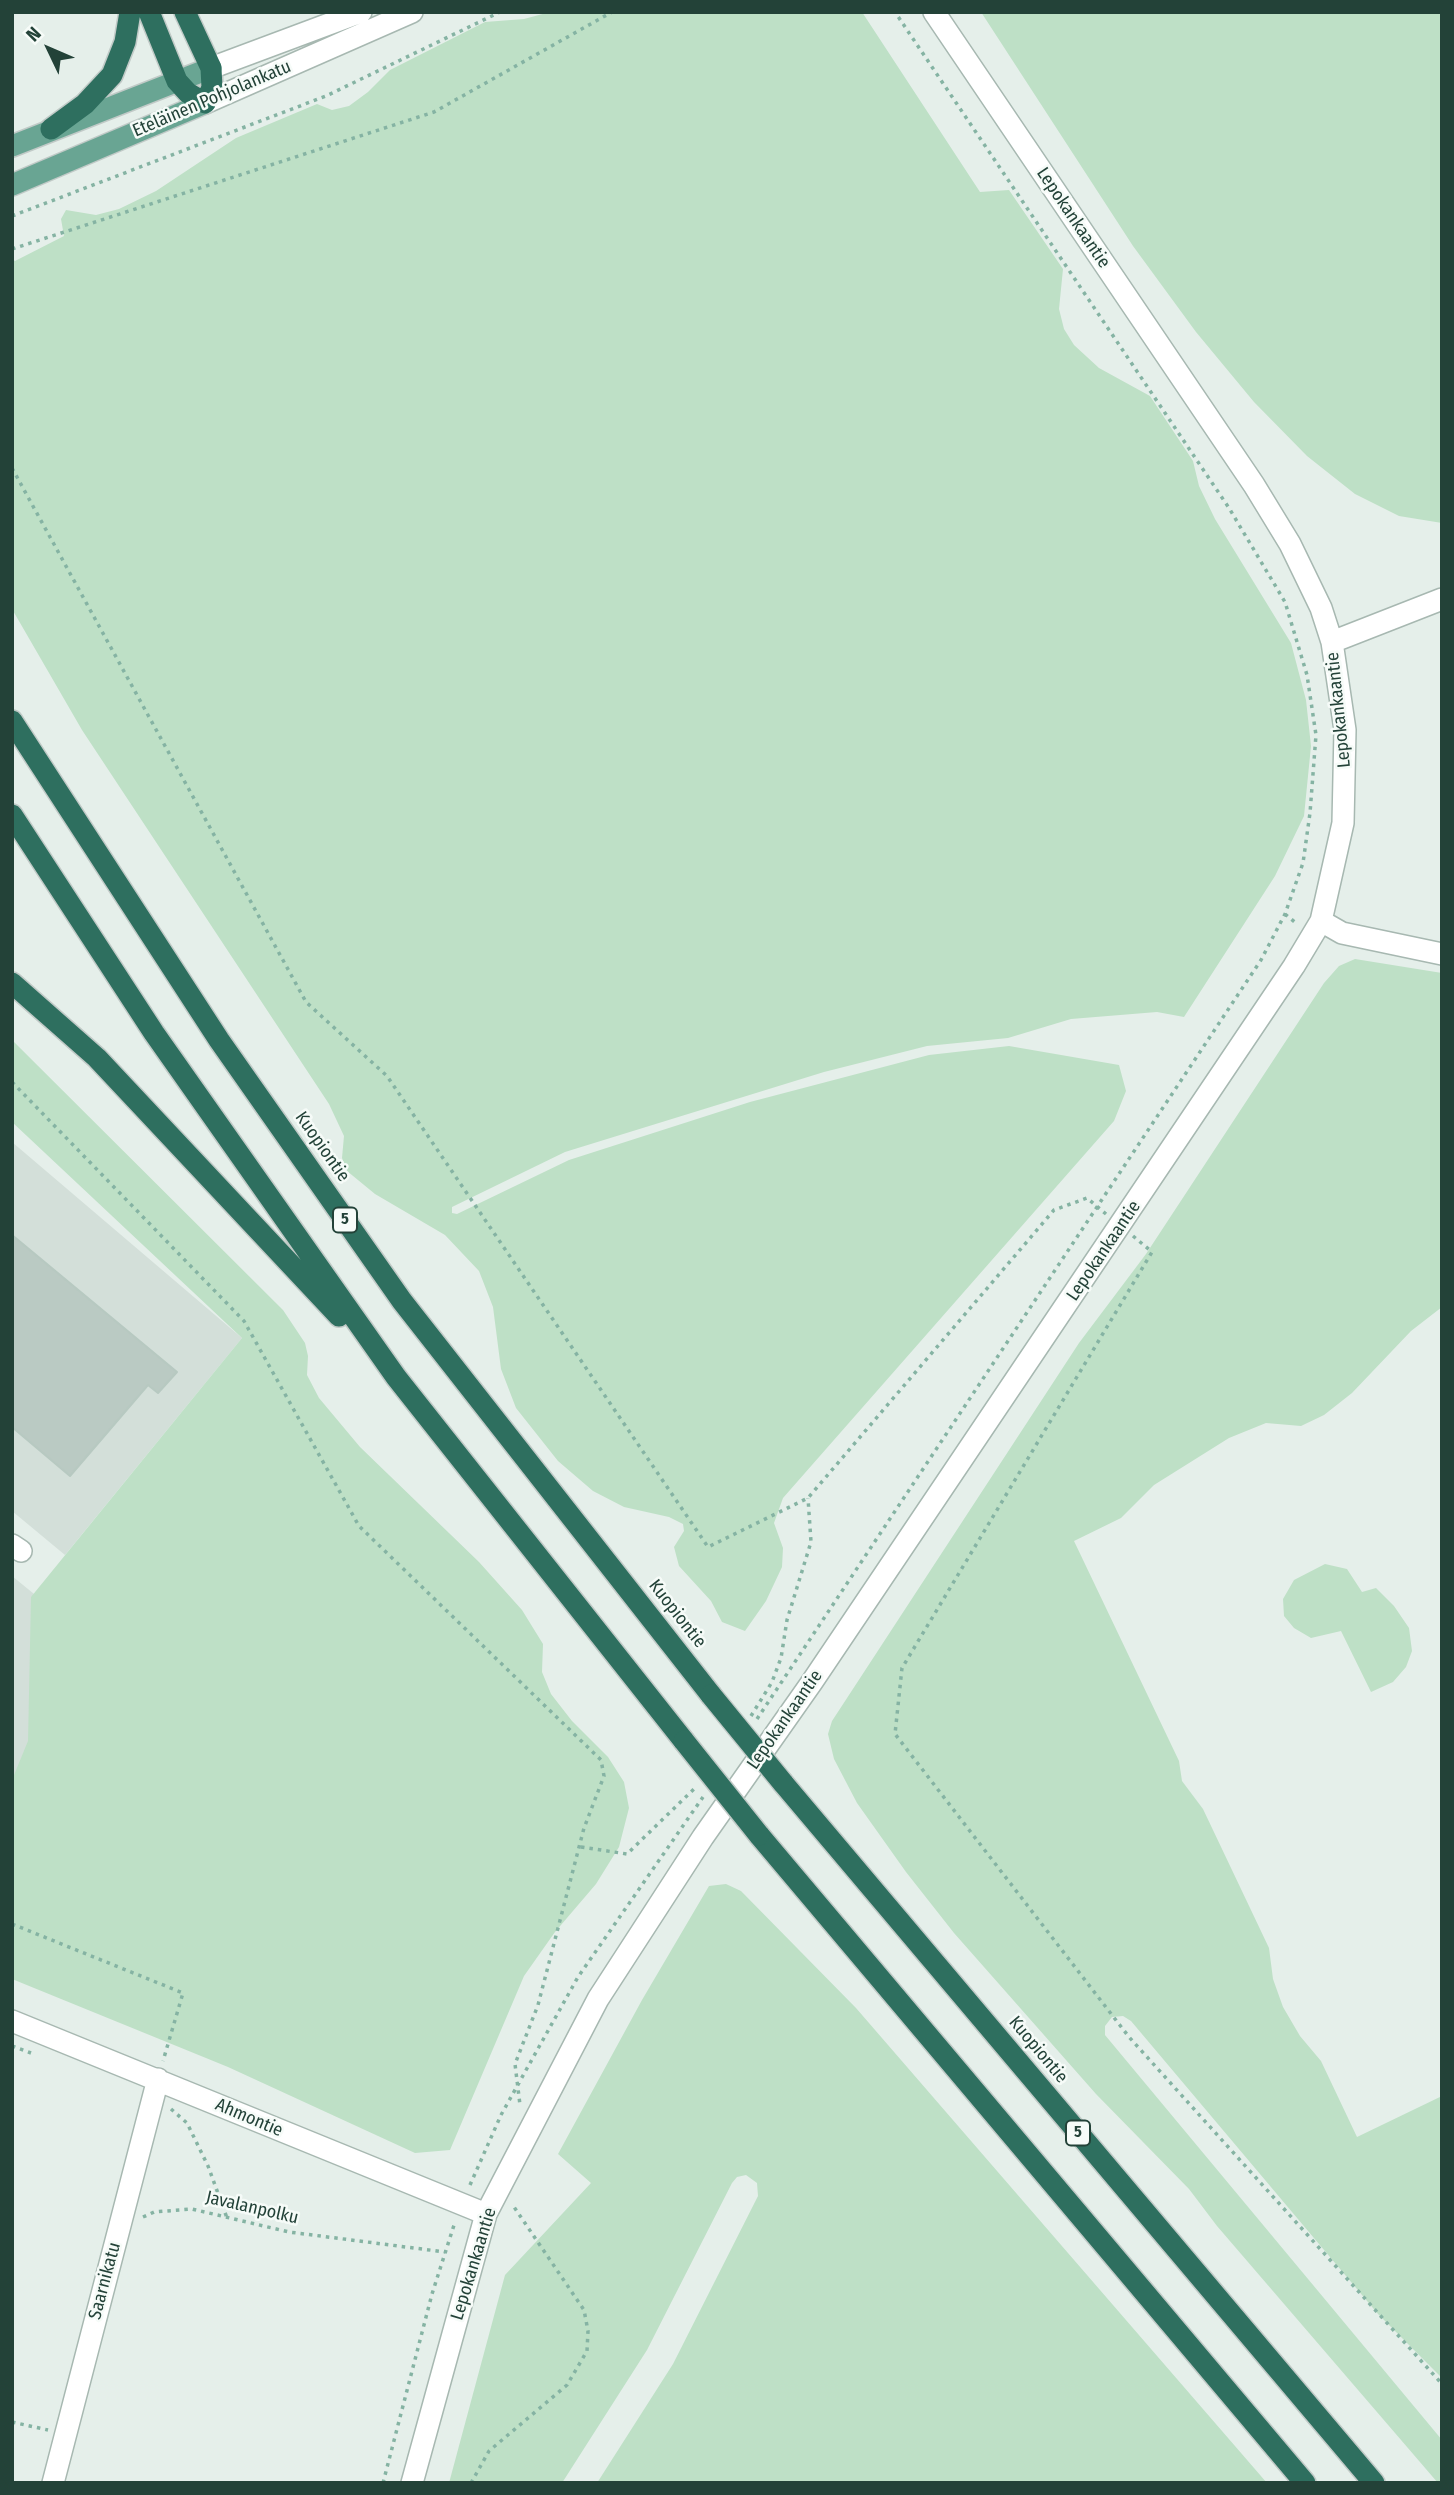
<!DOCTYPE html>
<html>
<head>
<meta charset="utf-8">
<style>
  body { margin:0 }
  #map { position:relative; width:1454px; height:2495px; overflow:hidden; background:#e5efea; font-family:"Fira Sans Condensed",sans-serif }
  canvas { display:block }
  .frame { position:absolute; inset:0; border:14px solid #234238; pointer-events:none }
  .north { position:absolute; left:14px; top:14px; width:70px; height:70px; -webkit-text-stroke:5px #f6fbf8; paint-order:stroke; rotate:314deg; font-size:19px; font-weight:700; line-height:28px; text-align:center; color:#234238 }
  .north::after { content:''; display:block; margin:auto; width:24px; height:32px; background:#234238; clip-path:polygon(50% 0,100% 100%,50% 72%,0 100%) }
</style>
</head>
<body>
<div id="map">
<canvas width="1454" height="2495"></canvas>
<div class="frame"></div>
<div class="north">N</div>
</div>
<script>
const c = document.querySelector('canvas').getContext('2d');
c.lineJoin = 'round';
function fill(path, color) {
  c.fillStyle = color;
  c.fill(path, 'evenodd');
}
function poly(rows) {
  const path = new Path2D();
  for (const r of rows) {
    path.moveTo(r[0], r[1]);
    for (let i = 2; i < r.length; i += 2) path.lineTo(r[i], r[i + 1]);
  }
  return path;
}
function trace(path, color, width, dash) {
  c.strokeStyle = color;
  c.lineWidth = width;
  c.lineCap = dash ? 'butt' : 'round';
  c.setLineDash(dash || []);
  c.stroke(path);
}
function label(font, color, halo, rows, align = 'center') {
  c.font = font + ' "Fira Sans Condensed",sans-serif';
  c.lineWidth = 5;
  c.setLineDash([]);
  c.textBaseline = 'middle';
  c.strokeStyle = halo;
  c.fillStyle = color;
  for (const [text, x, y, turn = 0] of rows) {
    c.save();
    c.translate(x, y);
    c.rotate((+turn || 0) * Math.PI / 180);
    c.textAlign = isNaN(turn) ? turn : align;
    if (halo) c.strokeText(text, 0, 0);
    c.fillText(text, 0, 0);
    c.restore();
  }
}
const built = poly([
  [12,1142,242,1338,65,1555,12,1511],
  [12,1576,77,1629,12,1841]
]);
const green = poly([
  [550,12,862,12,980,192,1009,190,1063,269,1059,309,1064,329,1074,345,1099,368,1150,396,1193,461,1199,486,1215,519,1291,643,1306,700,1311,746,1304,816,1275,876,1184,1017,1157,1012,1071,1019,1008,1038,927,1046,824,1072,565,1152,452,1207,452,1213,457,1214,569,1160,750,1102,929,1055,1009,1046,1119,1065,1126,1091,1114,1121,783,1498,774,1523,783,1548,782,1567,766,1601,745,1631,722,1622,711,1601,679,1566,674,1547,684,1531,683,1524,669,1517,624,1507,593,1491,558,1461,516,1408,501,1369,493,1307,479,1271,445,1235,375,1194,347,1171,342,1158,344,1136,329,1104,82,730,12,609,12,259,15,261,64,236,61,219,66,210,96,215,119,209,156,191,236,138,317,104,332,110,349,106,368,92,390,70,485,22,524,19],
  [981,12,1442,12,1442,523,1399,516,1355,494,1307,456,1254,402,1196,332,1133,246],
  [1355,959,1442,973,1442,1307,1411,1331,1352,1393,1324,1415,1301,1426,1266,1423,1229,1438,1154,1485,1121,1518,1074,1541,1179,1761,1182,1781,1203,1809,1269,1948,1273,1979,1283,2007,1300,2036,1321,2061,1357,2137,1442,2096,1442,2378,1378,2314,1131,2021,1123,2016,1112,2017,1105,2026,1105,2035,1442,2440,1442,2483,1438,2483,1217,2226,1189,2189,1096,2094,954,1933,906,1872,857,1803,834,1759,828,1734,832,1721,1079,1343,1146,1254,1324,983,1339,966],
  [12,1040,283,1310,305,1343,308,1356,307,1375,319,1398,360,1447,479,1562,522,1610,543,1644,542,1672,551,1694,572,1721,608,1757,624,1782,629,1808,619,1847,596,1884,555,1932,524,1976,450,2150,415,2153,228,2067,12,1979,12,1780,28,1741,31,1597,242,1338,12,1122],
  [1325,1564,1347,1569,1362,1592,1376,1588,1394,1606,1409,1628,1412,1651,1406,1667,1393,1682,1371,1692,1341,1631,1311,1638,1294,1628,1284,1616,1283,1599,1294,1580],
  [726,1884,741,1891,856,2008,1267,2483,597,2483,673,2364,758,2196,757,2183,746,2175,737,2177,732,2183,647,2350,562,2483,449,2483,505,2275,591,2183,558,2154,642,2000,709,1886]
]);
const building = poly([
  [12,1235,177,1372,158,1393,148,1385,70,1476,12,1427,12,1235]
]);
const path = poly([
  [12,216,326,96,500,12],
  [12,249,434,112,612,12],
  [12,468,306,1002,387,1076,708,1547,808,1498,1054,1210,1087,1198,1106,1214],
  [1285,914,1297,924],
  [12,1082,244,1321,359,1526,601,1760,604,1776,584,1828,538,2005,515,2064,520,2105],
  [1133,1236,1152,1252,902,1668,895,1734,1129,2037,1442,2384],
  [751,1716,772,1682,781,1658,787,1620,811,1542,808,1498],
  [757,1719,1261,960,1285,914,1303,863,1310,813,1316,735,1307,675,1285,602,1229,508,895,12],
  [581,1847,627,1854,695,1788],
  [12,1924,183,1993,163,2061],
  [12,2046,31,2053],
  [171,2109,187,2123,208,2166,227,2218],
  [470,2185,501,2115,578,1977,703,1797],
  [143,2217,154,2212,192,2209,289,2232,445,2252],
  [12,2422,48,2430],
  [383,2483,432,2294,455,2222],
  [471,2483,489,2451,567,2385,587,2351,588,2331,584,2310,512,2204]
]);
const minor = poly([
  [211,68,361,12],
  [205,103,412,12],
  [1332,642,1442,599],
  [1321,921,1342,933,1442,954],
  [12,1545,21,1551],
  [12,2021,486,2214],
  [53,2483,158,2079],
  [412,2483,486,2214,598,1999,703,1837,812,1682,1294,966,1321,921,1343,823,1345,730,1332,642,1321,608,1290,544,1254,485,934,12]
]);
const major = poly([
  [12,146,211,68],
  [12,185,205,103]
]);
const highway = poly([
  [149,12,177,81,188,93,205,103,212,88,211,68,185,12],
  [51,129,85,104,112,75,125,42,130,12],
  [12,721,219,1040,402,1301,711,1695],
  [12,815,154,1033,396,1377,684,1741],
  [12,983,97,1058,339,1316],
  [783,1783,1374,2483],
  [759,1835,1305,2483]
]);
const highwayBridge = poly([
  [711,1695,783,1783],
  [684,1741,759,1835]
]);
const shields = [
  [345,1220,24],
  [1078,2133,24]
];
const shieldNames = [
  ["5",345,1220],
  ["5",1078,2133]
];
const streetNames = [
  ["Eteläinen Pohjolankatu",212,99,-23],
  ["Lepokankaantie",1073,218,56],
  ["Lepokankaantie",1339,710,-96],
  ["Kuopiontie",322,1147,55],
  ["Lepokankaantie",1104,1251,-56],
  ["Kuopiontie",677,1614,52],
  ["Lepokankaantie",785,1720,-55],
  ["Kuopiontie",1038,2050,50],
  ["Ahmontie",249,2118,23],
  ["Javalanpolku",252,2208,13],
  ["Lepokankaantie",474,2264,-73],
  ["Saarnikatu",105,2281,-75]
];
fill(built, '#d3dfd9');
fill(green, '#bee0c6');
fill(building, '#bacac3');
trace(building, '#b7c9c1', 2);
trace(minor, '#a7b8b1', 24);
trace(major, '#c1cac7', 24);
trace(highway, '#c1cac7', 24);
trace(path, '#85b3a3', 3.5, [3.5, 5]);
trace(minor, '#fff', 21);
trace(major, '#69a593', 21);
trace(highway, '#2e6f5f', 21);
trace(highwayBridge, '#c1cac7', 24, []);
trace(highwayBridge, '#2e6f5f', 21);
for (const [x, y, w] of shields) {
  const box = new Path2D();
  box.roundRect(x - w / 2, y - 12.5, w, 25, 5);
  c.fillStyle = '#f6fbf8';
  c.fill(box);
  trace(box, '#234238', 2);
}
label('bold 16px', '#234238', null, shieldNames);
label('18px', '#234238', '#f6fbf8', streetNames);
</script>
</body>
</html>
